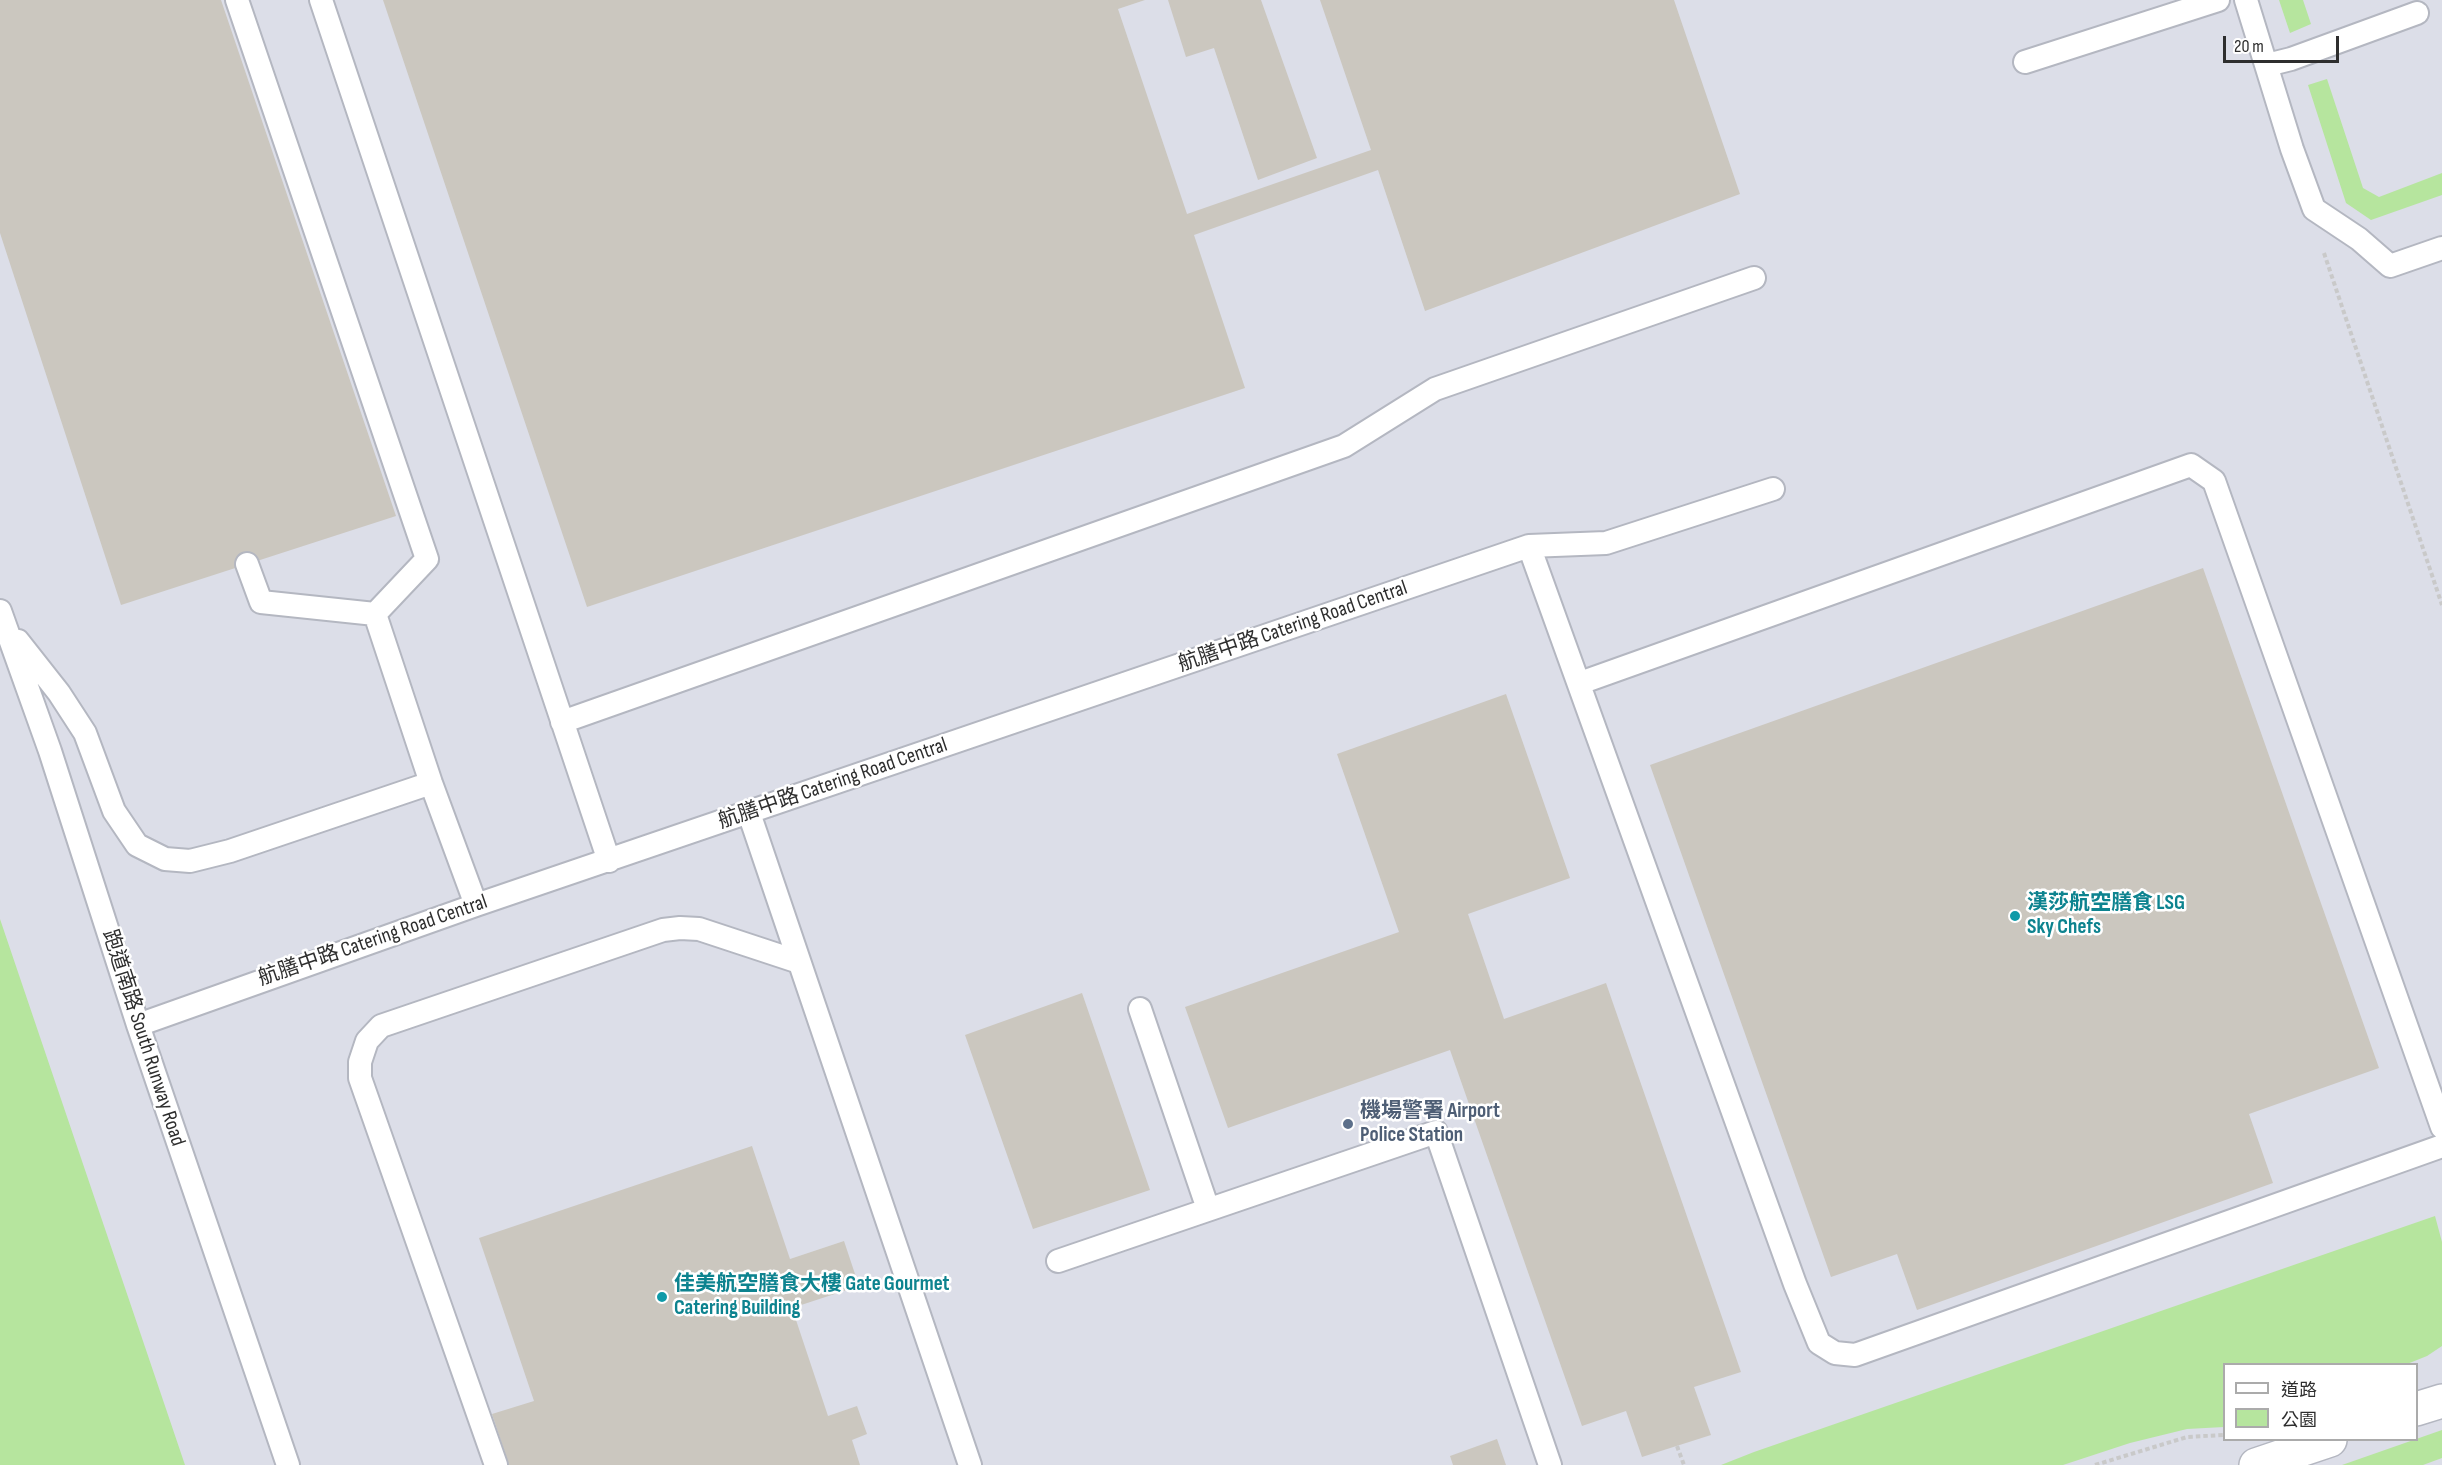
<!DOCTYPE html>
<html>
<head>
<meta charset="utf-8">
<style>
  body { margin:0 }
  #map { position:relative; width:2442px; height:1465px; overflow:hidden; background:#efe9e1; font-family:"Sofia Sans Condensed","Noto Sans TC",sans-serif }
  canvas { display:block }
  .legend { position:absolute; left:2223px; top:1363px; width:195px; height:78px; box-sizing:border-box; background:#fff; border:2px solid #ababab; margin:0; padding:8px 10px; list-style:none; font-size:18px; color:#2e2e2e }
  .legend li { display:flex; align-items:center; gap:12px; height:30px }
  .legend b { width:30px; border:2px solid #ababab }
  .scale { position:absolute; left:2223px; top:36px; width:116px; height:27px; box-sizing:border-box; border:3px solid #2e2e2e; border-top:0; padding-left:8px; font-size:18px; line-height:21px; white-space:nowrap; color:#2e2e2e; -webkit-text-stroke:4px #fff; paint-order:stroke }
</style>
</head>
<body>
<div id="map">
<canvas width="2442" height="1465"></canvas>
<ul class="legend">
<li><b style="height:8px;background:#fff"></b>道路</li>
<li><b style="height:16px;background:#b6e59e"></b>公園</li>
</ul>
<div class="scale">20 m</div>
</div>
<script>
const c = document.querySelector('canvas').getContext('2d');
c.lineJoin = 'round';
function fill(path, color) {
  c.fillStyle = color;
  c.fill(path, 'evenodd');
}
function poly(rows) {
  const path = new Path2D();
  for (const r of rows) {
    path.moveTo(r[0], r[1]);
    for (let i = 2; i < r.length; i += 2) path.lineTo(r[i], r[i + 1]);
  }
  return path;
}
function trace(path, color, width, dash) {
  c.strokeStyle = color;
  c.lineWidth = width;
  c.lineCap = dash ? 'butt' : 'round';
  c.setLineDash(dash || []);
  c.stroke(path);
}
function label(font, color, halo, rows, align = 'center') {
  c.font = font + ' "Sofia Sans Condensed","Noto Sans TC",sans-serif';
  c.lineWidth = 5;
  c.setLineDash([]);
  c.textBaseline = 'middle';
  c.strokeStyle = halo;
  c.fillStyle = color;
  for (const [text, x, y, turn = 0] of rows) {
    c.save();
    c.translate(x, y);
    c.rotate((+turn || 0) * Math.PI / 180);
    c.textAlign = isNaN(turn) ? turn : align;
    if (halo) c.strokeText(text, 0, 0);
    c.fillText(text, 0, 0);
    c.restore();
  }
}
const airport = poly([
  [0,0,2442,0,2442,1465,0,1465],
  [2224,1364,2416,1364,2416,1440,2224,1440]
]);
const green = poly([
  [2279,0,2303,0,2311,24,2290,33],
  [2327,79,2363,188,2379,197,2442,173,2442,195,2371,220,2346,203,2308,85],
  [0,919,185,1465,0,1465],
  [2435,1216,2442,1242,2442,1346,2427,1356,2407,1364,2224,1364,2224,1427,2187,1429,2130,1443,2063,1465,1721,1465,1754,1452],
  [2442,1430,2442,1458,2423,1465,2342,1465]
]);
const building = poly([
  [0,0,221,0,396,516,121,605,0,233],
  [383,0,1145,0,1118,9,1187,214,1371,150,1320,0,1674,0,1740,194,1425,311,1378,170,1194,235,1245,388,587,607],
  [1168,0,1261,0,1317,158,1258,180,1214,48,1186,57],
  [2203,568,2379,1068,2249,1114,2273,1183,1917,1310,1897,1254,1831,1277,1650,765],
  [1506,694,1570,878,1468,914,1504,1019,1606,983,1741,1372,1694,1387,1711,1435,1642,1457,1626,1411,1582,1426,1450,1050,1228,1128,1185,1007,1399,932,1337,754],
  [1082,993,1150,1190,1033,1229,965,1035],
  [752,1146,790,1259,844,1241,859,1286,792,1308,828,1416,857,1406,867,1434,852,1440,860,1465,509,1465,492,1414,534,1401,479,1238],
  [1497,1439,1506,1465,1453,1465,1450,1456]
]);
const path = poly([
  [2324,253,2442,605],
  [1677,1446,1684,1465],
  [2095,1465,2187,1437,2224,1435]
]);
const lane = poly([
  [237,0,427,559,375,614,431,783,476,905],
  [321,0,609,861],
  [2246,0,2292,149,2314,209,2359,239,2390,266,2442,248],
  [2025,62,2218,0],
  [2267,65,2291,59,2417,13],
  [1529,546,1795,1284,1819,1343,1835,1353,1855,1355,2442,1146],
  [247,564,261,602,375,614],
  [0,611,50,751,138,1025,288,1465],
  [18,641,59,693,85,733,114,811,137,845,165,859,190,861,230,851,431,783],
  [1580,683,2191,465,2214,481,2442,1127],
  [562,722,1344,446,1435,389,1754,278],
  [749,813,970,1465],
  [1140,1009,1208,1209],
  [138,1025,476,905,1529,546,1606,543,1773,489],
  [1058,1261,1436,1132,1550,1465],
  [496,1465,360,1078,360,1062,367,1041,381,1026,663,930,680,928,699,929,799,962]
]);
const secondary = poly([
  [2416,1409,2442,1401],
  [2256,1465,2330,1440]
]);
const markers = [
  [2015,916,6,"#0f9aa8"],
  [1348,1124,6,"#5c6f8a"],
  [662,1297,6,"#0f9aa8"]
];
const streetNames = [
  ["航膳中路 Catering Road Central",1293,627,-19],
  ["航膳中路 Catering Road Central",833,784,-19],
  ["航膳中路 Catering Road Central",373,941,-19],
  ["跑道南路 South Runway Road",143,1038,72]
];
const cultureNames = [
  ["漢莎航空膳食 LSG",2027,904],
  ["Sky Chefs",2027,928],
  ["佳美航空膳食大樓 Gate Gourmet",674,1285],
  ["Catering Building",674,1309]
];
const serviceNames = [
  ["機場警署 Airport",1360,1112],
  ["Police Station",1360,1136]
];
fill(airport, '#dcdee8');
fill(green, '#b6e59e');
fill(building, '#cbc7bf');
trace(lane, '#b4b7c1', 26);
trace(secondary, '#b4b7c1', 36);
trace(path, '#c9c9c9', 4, [4.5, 3]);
trace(lane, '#fff', 22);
trace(secondary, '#fff', 33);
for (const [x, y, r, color] of markers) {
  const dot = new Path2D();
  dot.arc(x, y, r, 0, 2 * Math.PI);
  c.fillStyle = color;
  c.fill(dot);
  trace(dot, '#fff', 2);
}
label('21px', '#2e2e2e', '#fff', streetNames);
label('bold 21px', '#0d838f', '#fff', cultureNames, 'left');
label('bold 21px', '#4e5e75', '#fff', serviceNames, 'left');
</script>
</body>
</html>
